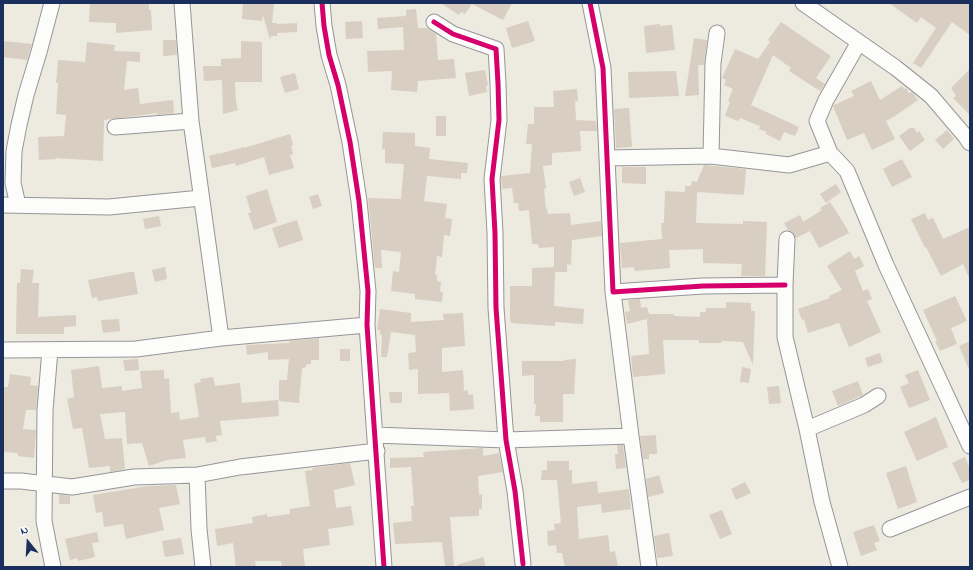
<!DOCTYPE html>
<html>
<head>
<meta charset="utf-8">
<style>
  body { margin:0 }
  #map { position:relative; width:973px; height:570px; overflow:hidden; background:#edeae0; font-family:"Indie Flower",sans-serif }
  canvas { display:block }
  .frame { position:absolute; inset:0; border:4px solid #1b2f5e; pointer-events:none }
  .north { position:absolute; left:8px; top:522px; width:40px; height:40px; -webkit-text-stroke:3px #fff; paint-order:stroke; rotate:342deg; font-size:11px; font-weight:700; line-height:16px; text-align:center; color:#1b2f5e }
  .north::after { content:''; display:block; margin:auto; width:14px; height:18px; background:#1b2f5e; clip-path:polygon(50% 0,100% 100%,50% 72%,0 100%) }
</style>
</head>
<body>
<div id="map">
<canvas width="973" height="570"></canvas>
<div class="frame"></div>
<div class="north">N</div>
</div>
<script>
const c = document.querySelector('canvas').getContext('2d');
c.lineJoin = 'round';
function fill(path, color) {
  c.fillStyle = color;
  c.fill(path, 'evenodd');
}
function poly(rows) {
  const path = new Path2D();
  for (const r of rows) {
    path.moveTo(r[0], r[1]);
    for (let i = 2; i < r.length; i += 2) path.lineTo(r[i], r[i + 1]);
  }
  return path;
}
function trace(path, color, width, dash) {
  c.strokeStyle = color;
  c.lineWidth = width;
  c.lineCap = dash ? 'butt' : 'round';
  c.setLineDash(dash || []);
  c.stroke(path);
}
const building = poly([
  [90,3,149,3,149,10,151,10,152,30,116,33,116,23,89,22],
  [243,3,274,3,272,23,277,23,277,24,297,23,297,32,277,33,277,36,271,36,270,40,263,15,262,21,242,19],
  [441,3,512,3,503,20,472,4,465,14,461,12,459,15],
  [889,3,970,3,970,35,952,22,921,68,913,63,936,28,921,17,917,23],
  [416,9,418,28,427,28,436,34,438,60,454,59,456,78,418,81,417,92,391,90,392,71,368,72,367,51,404,50,403,27,378,29,377,18,406,16,406,10],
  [362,21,363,38,346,39,345,22],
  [528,21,535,41,512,48,506,28],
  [781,22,831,56,816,78,825,84,820,91,789,71,791,68,773,55,751,105,799,127,795,136,784,132,780,141,766,134,767,132,759,129,760,126,740,118,738,121,725,116,730,102,728,101,733,89,724,85,726,80,722,78,735,49,758,59,770,42,768,40],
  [660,24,660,26,672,25,675,50,646,53,644,26],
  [694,38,707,40,704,65,698,65,699,95,685,96],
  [163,40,176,40,177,55,163,56],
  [3,41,32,44,27,60,3,57],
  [241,41,262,42,262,82,235,82,236,101,238,110,223,114,222,80,204,81,203,66,221,66,221,59,241,58],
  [87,42,115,45,114,51,140,52,140,62,127,61,124,90,138,88,140,104,173,100,174,113,157,115,157,113,104,120,103,161,56,158,56,159,39,160,38,137,64,136,66,115,56,114,58,83,56,83,58,60,85,62],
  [970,69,970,115,953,98,956,96,951,88],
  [485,70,488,85,486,86,487,92,469,96,465,73],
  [676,71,679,96,629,98,628,72],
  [295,73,299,89,285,93,280,77],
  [871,81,880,100,902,86,904,89,906,88,909,93,911,92,913,93,918,100,895,116,886,121,895,139,872,150,864,133,847,140,833,106,834,105,854,96,851,91],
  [577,89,578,101,575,101,576,120,596,121,597,131,580,131,581,151,552,153,552,165,543,166,546,188,544,189,546,209,547,209,548,214,570,213,571,225,601,221,602,236,572,240,571,265,567,264,567,272,555,272,554,306,584,309,583,324,555,322,555,326,511,323,511,321,510,321,510,286,532,286,532,268,554,267,554,247,539,248,538,244,532,244,529,210,519,211,518,203,514,203,512,188,502,189,501,176,530,173,532,144,526,144,528,124,534,124,534,107,554,107,553,91],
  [629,108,632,147,616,148,614,109],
  [436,116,446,116,446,136,436,136],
  [910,128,914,128,917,133,919,131,925,140,910,151,899,136],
  [947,130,954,139,943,149,935,140],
  [383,132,415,133,415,146,430,148,429,159,468,163,467,173,461,173,461,179,427,176,424,201,447,204,445,218,452,219,450,236,444,235,442,257,437,256,435,275,437,275,437,281,441,282,440,292,443,292,442,302,415,299,415,294,391,291,393,271,399,272,401,252,381,250,382,268,375,268,368,198,401,199,404,164,385,163,385,149,382,149],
  [290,134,293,145,291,146,293,154,290,155,294,168,269,175,264,157,236,166,235,163,212,168,209,156,219,153,219,154,244,147,244,148],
  [902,159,912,177,892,187,883,169],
  [704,165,746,169,744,195,697,192,696,223,743,224,743,221,767,222,765,276,741,276,742,264,703,263,703,249,669,250,670,268,635,271,634,267,622,268,620,243,662,239,661,223,664,223,665,191,685,192,685,186,691,186,692,181,697,182],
  [622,167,646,167,646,184,622,183],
  [580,178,585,192,574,196,569,182],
  [836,184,841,192,826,203,820,194],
  [267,189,277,222,254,230,248,213,251,213,246,196],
  [318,194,322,206,313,209,309,197],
  [830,202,843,222,849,233,819,248,810,231,796,238,792,232,788,230,784,223,800,215,803,222,822,210,820,208],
  [925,213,928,220,933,218,943,239,970,227,970,280,963,264,941,276,926,247,925,248,911,219],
  [159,216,161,226,145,229,143,219],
  [297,220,303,240,279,248,272,228],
  [850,251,854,259,859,256,864,266,855,271,863,291,868,289,872,299,867,301,881,332,849,347,839,323,808,333,804,319,802,320,798,309,830,298,829,296,842,290,827,266],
  [165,267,167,279,155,282,152,270],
  [21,269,34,270,32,283,39,283,38,317,76,315,76,326,64,327,64,334,16,334,17,283,20,283],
  [130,272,134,272,138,294,98,301,97,297,92,298,88,280],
  [955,296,967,321,951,328,957,344,940,351,935,341,937,341,923,310],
  [640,299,641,308,647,307,649,314,674,314,674,316,700,317,700,312,706,312,706,308,726,308,726,302,751,303,751,311,755,311,753,365,743,342,722,341,721,343,699,343,699,340,663,340,665,374,633,377,631,356,649,354,647,319,627,324,625,312,630,311,628,300],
  [380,309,411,313,411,322,444,320,443,314,463,313,465,346,442,348,442,372,463,370,464,391,468,390,468,395,473,394,474,409,450,411,449,393,418,394,418,369,409,370,408,353,416,352,415,335,391,332,387,357,381,357,382,335,380,335,380,330,377,330],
  [119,319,120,331,103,333,101,320],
  [319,338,319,360,311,360,311,364,306,364,306,367,302,368,299,403,279,401,279,380,287,380,289,359,268,360,268,352,247,355,246,345,290,343,289,341],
  [970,341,970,372,959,346],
  [340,349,350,349,350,361,340,361],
  [880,353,883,362,868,367,865,358],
  [138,359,139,370,125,371,123,360],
  [576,359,574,394,563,394,563,422,540,422,540,416,535,416,536,404,534,404,534,375,522,376,522,361,564,361,564,360],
  [99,366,102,388,122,386,122,391,142,388,140,371,164,370,164,379,169,378,171,413,179,412,180,420,199,417,194,384,201,382,200,379,213,377,215,386,240,383,242,403,278,400,279,416,220,421,222,435,216,436,217,441,206,443,205,437,183,440,186,458,167,460,149,466,142,443,127,444,125,412,100,414,105,439,122,438,125,469,110,472,110,466,89,468,82,428,73,429,67,399,74,397,71,370],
  [742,367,751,369,749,383,740,382],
  [918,370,930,400,909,408,900,387,909,383,905,375],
  [10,374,31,377,30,385,38,386,36,410,26,410,23,429,36,430,34,458,18,456,18,453,3,452,3,387,8,387],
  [858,381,863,395,838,406,832,391],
  [779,386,781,403,769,404,767,387],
  [389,392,402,392,402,403,390,403],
  [936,417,948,447,917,461,904,432],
  [656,435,657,454,649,454,649,459,643,459,640,436],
  [617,445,623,445,626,468,616,469,615,454,618,454],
  [482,448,483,448,483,456,499,453,503,472,478,476,479,495,482,494,482,509,479,509,479,516,450,517,454,567,445,567,442,542,395,544,393,523,412,521,411,506,414,506,411,467,390,468,390,458,424,457,423,452],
  [965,457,970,469,970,480,962,483,952,463],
  [547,461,569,461,569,470,572,470,572,484,597,481,598,493,629,489,631,509,602,513,601,504,577,507,579,539,608,535,610,552,615,551,618,567,565,567,562,553,557,553,556,545,548,546,547,531,555,530,554,524,561,523,557,480,541,480,542,470,547,470],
  [350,463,355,485,334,490,336,508,351,506,354,525,328,529,330,545,303,549,305,567,282,567,281,561,255,561,256,567,236,567,233,543,217,546,215,529,253,523,252,517,267,514,267,517,290,514,290,509,310,506,305,471,313,470,312,468],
  [906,466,917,502,898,509,886,473],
  [659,475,664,493,648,497,646,479],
  [745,482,751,493,736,500,731,489],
  [176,485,180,504,159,508,164,530,126,539,123,524,104,527,102,512,96,513,93,495,148,486],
  [59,494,70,496,70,504,59,504],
  [722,510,732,534,720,539,709,515],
  [874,525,880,541,874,543,877,550,861,556,853,532],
  [97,532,99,542,92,543,95,557,78,561,77,558,70,560,65,539],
  [669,533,673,556,657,558,654,536],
  [181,538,184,554,165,557,162,541],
  [483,557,486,567,457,567,457,565]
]);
const minor = poly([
  [182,3,191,121,221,338],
  [322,3,324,26,329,55,338,85,350,142,359,201,368,291,367,325,384,567],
  [590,3,603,68,613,292,703,286,785,285],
  [803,3,896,68,931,96,966,137,970,143],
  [434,22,453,34,496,49,498,83,499,120,492,179,495,233,496,308,506,440,515,491,523,564],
  [859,42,826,100,817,121,830,153,847,171,886,265,970,446],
  [115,127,191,121],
  [711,156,713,63,717,33],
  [608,158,711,156,789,165,830,153],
  [3,205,109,207,201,198],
  [18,205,13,183,14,151,19,125,26,95,39,52,52,3],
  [787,239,785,285,785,337,807,429,822,502,840,567],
  [613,292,631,436],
  [3,350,136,349,221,338,367,325],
  [50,350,45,410,44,521,53,567],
  [807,429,864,405,878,396],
  [375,435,506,440,631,436,649,567],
  [197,475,199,529,203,567],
  [3,481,21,481,72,487,134,477,197,475,240,467,377,451],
  [890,529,970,497]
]);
const cycleway = poly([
  [322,3,324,26,329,55,338,85,350,142,359,201,368,291,367,325,384,567],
  [590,3,603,68,613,292,703,286,785,285],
  [434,22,453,34,496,49,498,83,499,120,492,179,495,233,496,308,506,440,515,491,523,564]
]);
fill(building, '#d8cec1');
trace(minor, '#959699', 17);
trace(minor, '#fcfcfa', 15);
trace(cycleway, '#d6006c', 5);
</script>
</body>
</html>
